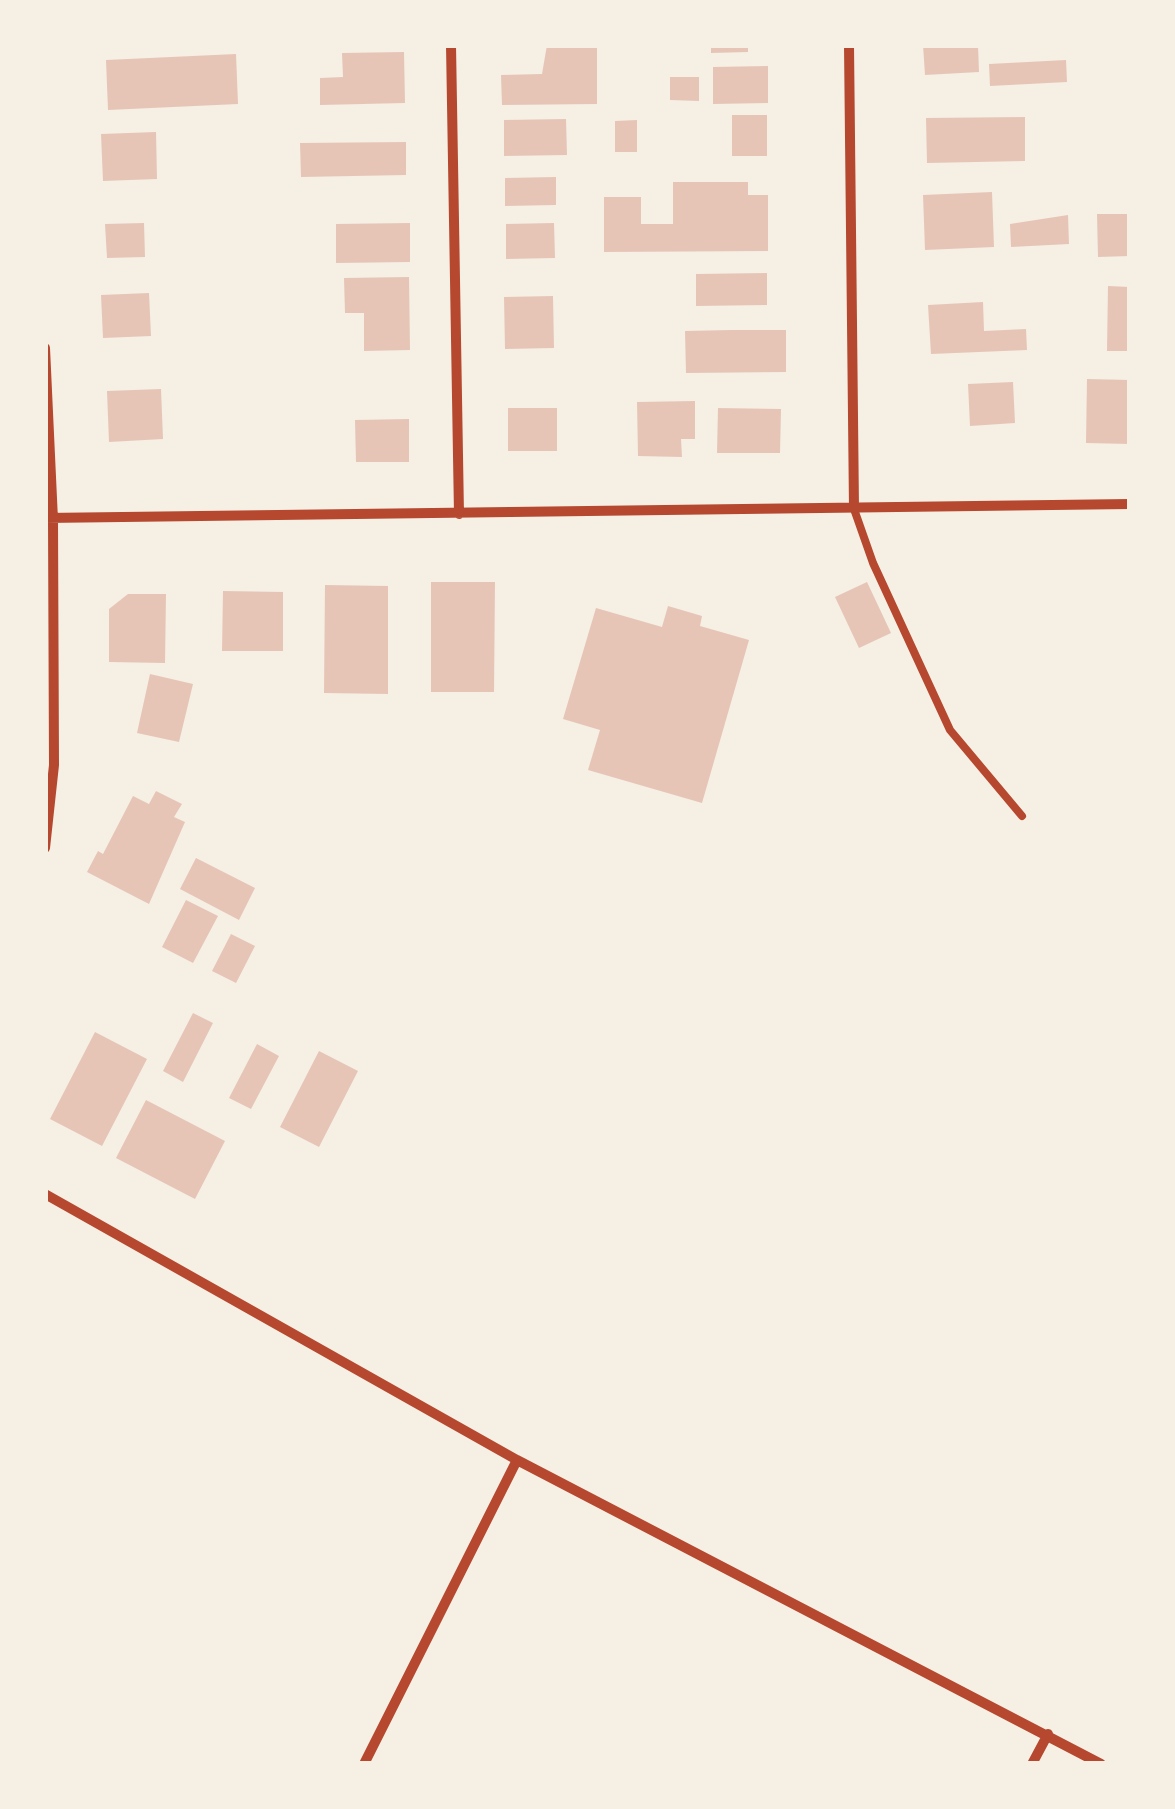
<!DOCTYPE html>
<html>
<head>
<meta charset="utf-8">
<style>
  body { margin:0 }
  #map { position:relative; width:1175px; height:1809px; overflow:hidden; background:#f6efe4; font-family:"Space Grotesk",sans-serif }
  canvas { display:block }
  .frame { position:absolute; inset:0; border:48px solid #f6efe4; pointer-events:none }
</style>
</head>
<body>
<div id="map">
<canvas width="1175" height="1809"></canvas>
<div class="frame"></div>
</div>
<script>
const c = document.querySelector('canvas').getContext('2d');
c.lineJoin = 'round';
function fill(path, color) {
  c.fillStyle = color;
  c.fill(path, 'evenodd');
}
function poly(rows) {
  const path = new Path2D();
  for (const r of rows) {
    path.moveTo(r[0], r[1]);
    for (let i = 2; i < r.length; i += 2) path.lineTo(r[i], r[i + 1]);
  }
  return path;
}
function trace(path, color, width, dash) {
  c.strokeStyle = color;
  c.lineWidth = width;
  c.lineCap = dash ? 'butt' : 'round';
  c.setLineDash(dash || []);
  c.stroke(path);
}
const building = poly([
  [547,45,597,45,597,104,502,105,501,75,542,74],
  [711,45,748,45,748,52,711,53],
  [923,45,978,45,979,72,925,75],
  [404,52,405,103,320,105,320,78,343,77,342,53],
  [236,54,238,104,108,110,106,60],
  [1066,60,1067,82,990,86,989,64],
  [768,66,768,103,713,104,713,67],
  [670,77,699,77,699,101,670,100],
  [732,115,767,115,767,156,732,156],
  [1025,117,1025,161,927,163,926,118],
  [566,119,567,155,504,156,504,120],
  [637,120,637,152,615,152,615,121],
  [156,132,157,179,103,181,101,134],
  [406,142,406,175,301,177,300,143],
  [556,177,556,205,505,206,505,178],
  [673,182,748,182,748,195,768,195,768,251,604,252,604,197,641,197,641,224,673,224],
  [992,192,994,247,925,250,923,195],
  [1097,214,1130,214,1130,256,1098,257],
  [1068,215,1069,244,1011,247,1010,224],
  [144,223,145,257,107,258,105,224],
  [410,223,410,262,336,263,336,224],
  [554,223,555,258,506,259,506,224],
  [767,273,767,305,696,306,696,274],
  [409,277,410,350,364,351,364,313,345,313,344,278],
  [1108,286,1130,287,1130,351,1107,351],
  [149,293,151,336,103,338,101,295],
  [553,296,554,348,505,349,504,297],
  [983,302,984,331,1026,329,1027,350,931,354,928,305],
  [731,330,786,330,786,372,686,373,685,331],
  [1087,379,1130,380,1130,444,1086,443],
  [1013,382,1015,423,970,426,968,384],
  [161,389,163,439,109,442,107,391],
  [695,401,695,439,681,439,682,457,638,456,637,402],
  [508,408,557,408,557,451,508,451],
  [718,408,781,409,780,453,717,453],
  [409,419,409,462,356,462,355,420],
  [431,582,495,582,494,692,431,692],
  [867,582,891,633,859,648,835,597],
  [325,585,388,586,388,694,324,693],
  [223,591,283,592,283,651,222,651],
  [128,594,166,594,165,663,109,662,109,609],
  [668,606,702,616,700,626,749,640,702,803,588,770,600,730,563,719,596,608,662,627],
  [150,674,193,684,179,742,137,733],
  [156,791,182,804,174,817,185,822,149,904,87,872,98,851,103,854,133,796,149,804],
  [196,858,255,888,239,920,180,889],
  [186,900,218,916,193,963,162,947],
  [231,934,255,946,236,983,212,971],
  [193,1013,213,1023,183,1082,163,1071],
  [95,1032,147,1059,102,1146,50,1119],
  [257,1044,279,1056,251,1109,229,1098],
  [319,1051,358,1071,319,1147,280,1127],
  [146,1100,225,1141,195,1199,116,1158]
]);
const service = poly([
  [854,509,873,563,950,730,1022,816]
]);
const minor = poly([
  [451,45,459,514],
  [849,45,854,509],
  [45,348,53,520,54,765,45,848],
  [45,518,1130,504],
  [45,1194,517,1460,1101,1764],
  [364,1764,517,1460],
  [1032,1764,1048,1734]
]);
fill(building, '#e6c5b7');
trace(service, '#b5482f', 8);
trace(minor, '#b5482f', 10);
</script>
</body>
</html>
